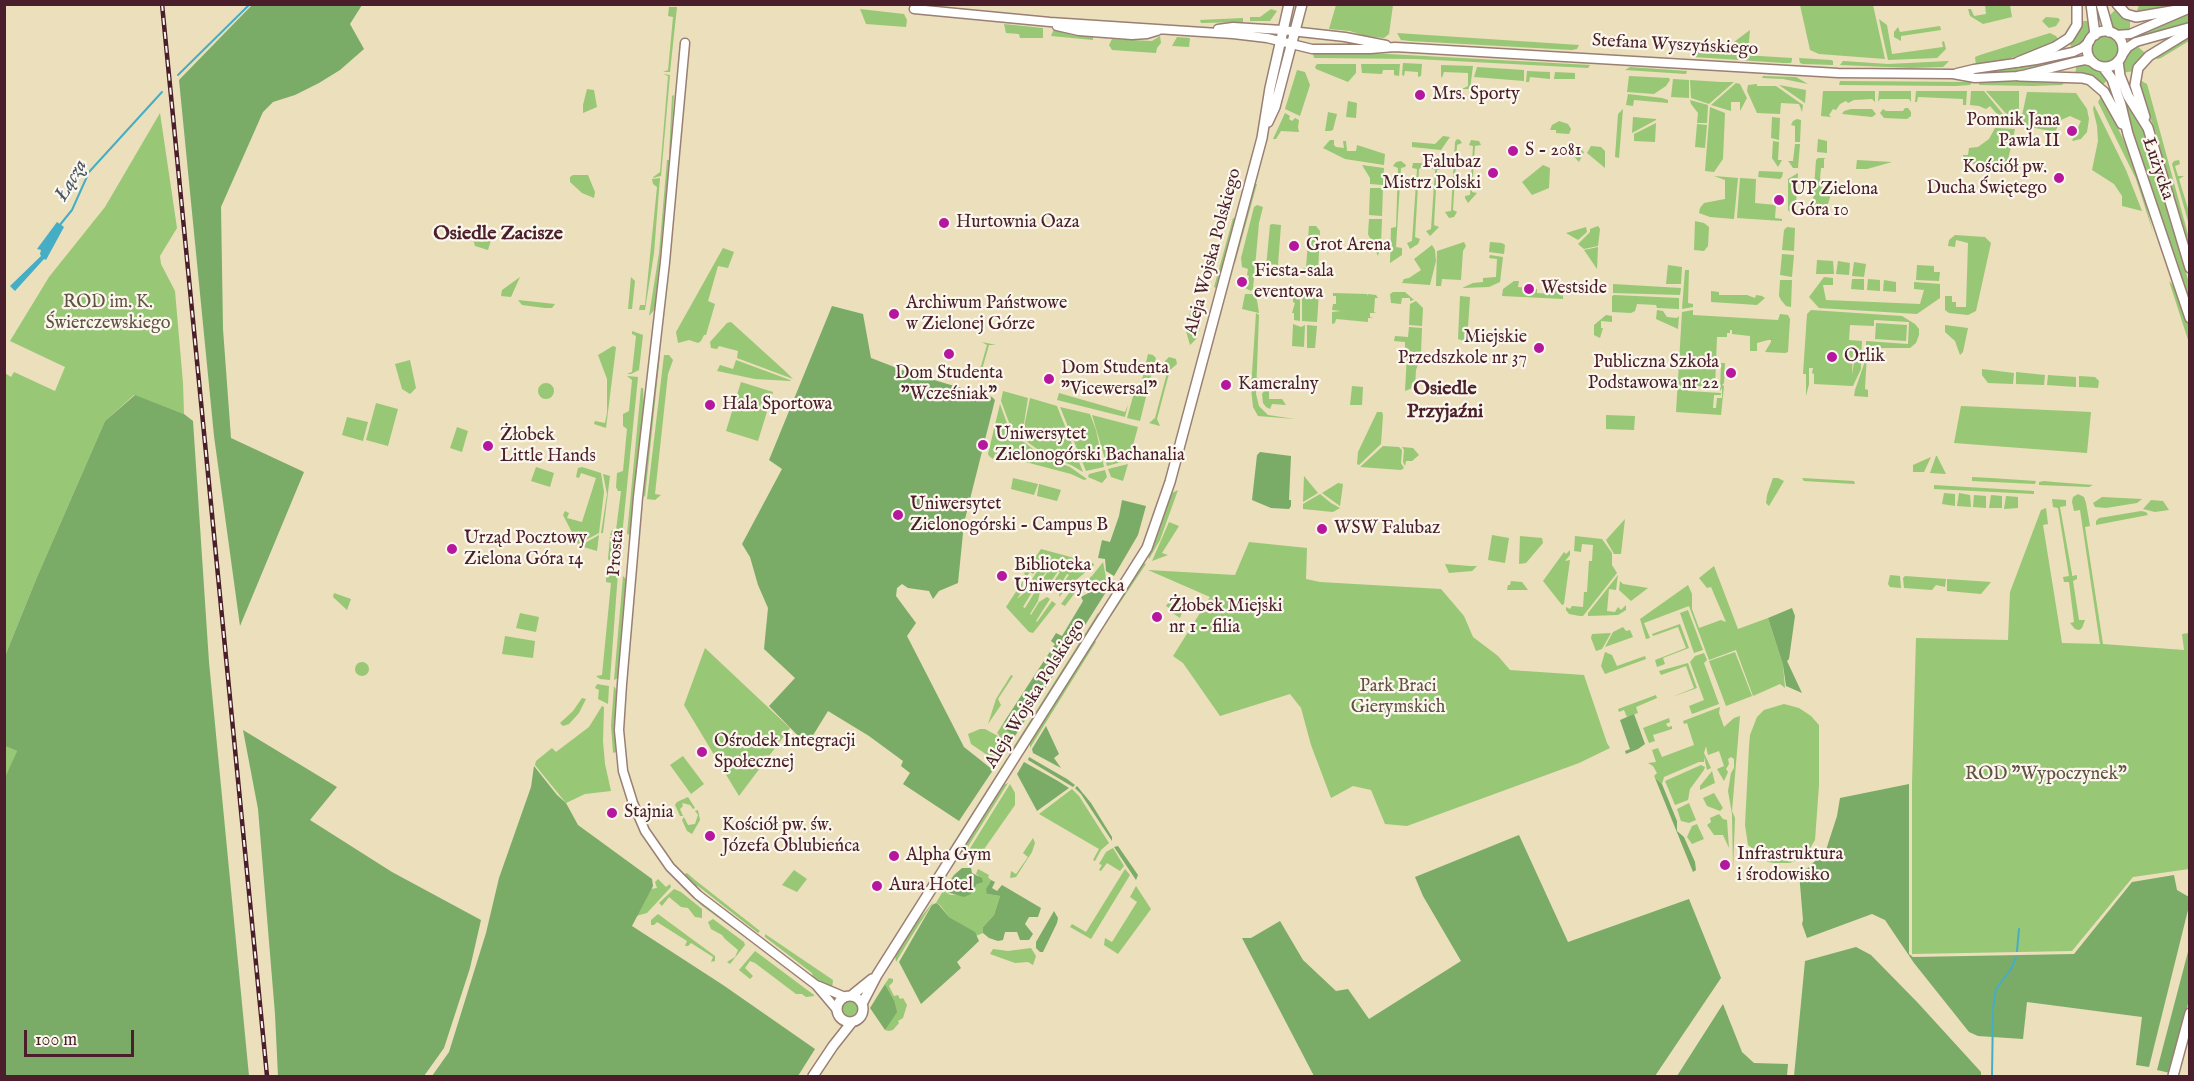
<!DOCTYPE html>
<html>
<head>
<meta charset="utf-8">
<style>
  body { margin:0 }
  #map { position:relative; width:2194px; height:1081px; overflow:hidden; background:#ebdfbc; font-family:"IM FELL English",serif }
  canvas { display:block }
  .frame { position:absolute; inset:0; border:6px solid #4a1f2b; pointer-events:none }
  .scale { position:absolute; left:24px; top:1030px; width:110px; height:27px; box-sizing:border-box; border:3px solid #4a1f2b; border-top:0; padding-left:8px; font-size:18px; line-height:21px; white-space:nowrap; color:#4a1f2b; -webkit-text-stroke:4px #fbf7ec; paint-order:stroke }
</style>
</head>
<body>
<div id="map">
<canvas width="2194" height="1081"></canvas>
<div class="frame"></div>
<div class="scale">100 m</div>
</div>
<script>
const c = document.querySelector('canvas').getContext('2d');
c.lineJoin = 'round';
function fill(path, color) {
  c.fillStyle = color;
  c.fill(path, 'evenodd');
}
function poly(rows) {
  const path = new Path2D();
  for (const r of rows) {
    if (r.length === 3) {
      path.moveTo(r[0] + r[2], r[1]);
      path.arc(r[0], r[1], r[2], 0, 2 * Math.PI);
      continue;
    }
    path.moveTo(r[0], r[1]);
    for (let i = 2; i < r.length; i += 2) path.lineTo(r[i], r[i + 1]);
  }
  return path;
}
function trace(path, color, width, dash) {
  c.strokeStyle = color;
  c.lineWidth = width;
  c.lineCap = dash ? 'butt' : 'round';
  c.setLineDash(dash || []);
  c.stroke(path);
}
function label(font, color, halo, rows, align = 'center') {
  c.font = font + ' "IM FELL English",serif';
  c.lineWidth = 4.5;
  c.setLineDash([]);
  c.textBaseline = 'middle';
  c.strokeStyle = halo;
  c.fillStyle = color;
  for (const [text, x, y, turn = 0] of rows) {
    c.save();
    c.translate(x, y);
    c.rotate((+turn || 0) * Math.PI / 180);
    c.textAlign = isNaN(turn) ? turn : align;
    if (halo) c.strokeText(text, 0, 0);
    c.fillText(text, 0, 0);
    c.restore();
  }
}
const green = poly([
  [1336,5,1393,5,1389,34,1384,38,1365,36,1350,31,1329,29],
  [1800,5,1873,5,1885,59,1819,54,1810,50],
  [1985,5,2010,5,2012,17,1983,24,1970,16,1968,9,1971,9,1974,16,1986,14],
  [2139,5,2182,5,2149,12,2136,14],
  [669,7,677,7,670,72,663,72,668,70,673,17,668,16],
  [860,9,904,14,907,20,906,27,866,24],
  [1271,9,1277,11,1270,21,1250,21,1250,17,1260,17],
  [2116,9,2130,19,2130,31,2119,31,2111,27,2106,19],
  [2189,13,2189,22,2138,38,2137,35],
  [2046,17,2058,18,2060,20,2056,26,2049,28,2042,21],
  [1243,18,1243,22,1201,23,1200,20],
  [1879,19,1887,25,1892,54,1943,47,1942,42,1944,41,1946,49,1937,58,1888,60],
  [2081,21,2092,21,2091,30,2084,42,2073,49,2069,43],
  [1004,24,1043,28,1043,38,1020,38,1019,34,1006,33],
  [1940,26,1941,30,1901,36,1901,41,1894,37,1894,32,1898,27,1900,32],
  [1054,29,1072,35,1093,37,1093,40,1051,36],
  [1750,30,1748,52,1722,50,1730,45],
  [1397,33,1579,45,1577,49,1572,50,1410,41,1401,40],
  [2050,33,2056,36,2060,42,1999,62,1976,65,1975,57,1980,55],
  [2189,35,2189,41,2161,58,2157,59,2153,56],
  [2105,49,13],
  [1160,36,1161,43,1157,48,1156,53,1112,50,1109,45,1112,39,1152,41],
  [1177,37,1190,38,1189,47,1172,46],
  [2135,44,2146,54,2134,71,2122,73,2122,65,2127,53],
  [1695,52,1792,58,1792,60,1791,63,1783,63,1709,58,1693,57],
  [1313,53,1388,54,1590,65,1588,68,1416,59,1315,58,1314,58],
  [2068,55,2069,60,2036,67,2001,74,1977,74,1977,72,2010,69],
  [1799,58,1831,60,1833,61,1833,65,1803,64,1800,63],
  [1843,61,1888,64,1949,61,1943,67,1911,68,1840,65],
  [1403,63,1422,64,1421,76,1418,77,1418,72,1405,71,1404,76,1402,75],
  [2077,63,2085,63,2101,72,2109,79,2102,85,2075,75],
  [1317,64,1356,64,1356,73,1348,82,1316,69,1315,67],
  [1361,64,1400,64,1399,76,1394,75,1394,70,1383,70,1382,74,1362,73],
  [1441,65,1473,66,1470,89,1462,89,1468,86,1468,73,1444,72,1442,78,1441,76],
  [1477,67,1524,70,1524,81,1474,77],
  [1630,67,1687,71,1686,74,1625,70],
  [1297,70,1305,72,1310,85,1300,116,1285,109],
  [1527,71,1550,72,1550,79,1530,77,1529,82,1526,82],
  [1555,72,1575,73,1575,79,1554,79],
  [663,74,670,75,661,176,652,178,660,172,668,76],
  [1629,76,1669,78,1670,80,1666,86,1654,94,1627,92],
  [1763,76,1796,77,1808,84,1783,79,1762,78],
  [1673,79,1689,80,1689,98,1671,97],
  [2138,79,2147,84,2149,91,2189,238,2189,256,2156,133,2140,92],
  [1690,80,1721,82,1734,82,1709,104,1691,98],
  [1840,81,1972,82,1972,83,1970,85,1956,86,1839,85],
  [2066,81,2062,85,2033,86,1980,85,1977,82],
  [2120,82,2143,128,2189,283,2189,305,2117,84],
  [1736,83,1740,84,1747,98,1740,111,1740,102,1731,102,1731,111,1711,105],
  [1757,84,1757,86,1776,86,1803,105,1802,112,1799,104,1781,103,1780,114,1757,113,1747,91,1748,85],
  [1779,85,1806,90,1805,103],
  [587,89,594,90,597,107,583,113,583,105],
  [1823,91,1875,91,1875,102,1872,99,1854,100,1848,103,1846,101,1840,104,1836,110,1833,109,1829,115,1831,117,1821,116],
  [1879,91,1911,91,1911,102,1909,99,1880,99,1878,102],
  [1916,91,1967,91,1966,105,1963,105,1963,99,1918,97,1917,102,1915,102],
  [1971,91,1984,91,2012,125,2000,125,1997,114,1990,106,1986,109,1979,106,1970,105],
  [1986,91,2019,91,2019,111,2016,125],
  [2027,92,2076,93,2087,109,2089,119,2087,132,2081,139,2072,141,2081,121,2070,116,2061,120,2055,132,2020,125],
  [1628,94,1662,98,1668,100,1668,103,1634,100,1633,106,1626,105],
  [674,95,671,148,669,155,672,96],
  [2102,95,2136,166,2153,232,2136,179,2098,102],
  [1690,100,1708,105,1707,123,1697,123,1698,113,1691,104],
  [1348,101,1357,103,1356,118,1346,117],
  [2094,105,2126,170,2142,211,2122,206,2122,196,2114,184,2092,170,2098,141,2097,126,2093,109],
  [1710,107,1725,113,1723,159,1714,172,1705,171],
  [1905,108,1908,108,1911,112,1911,116,1907,119,1884,118,1880,113,1883,109,1886,111,1903,111],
  [1623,109,1619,158,1615,157,1618,114],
  [1851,109,1872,109,1876,114,1872,117,1842,114,1844,111],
  [1328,112,1337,114,1333,130,1330,131,1325,131],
  [160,113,177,228,160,256,161,264,175,291,183,383,184,414,134,395,105,421,37,577,5,656,5,373,11,377,14,372,55,391,65,367,10,341,49,277,105,207],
  [1285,113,1290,116,1289,119,1292,121,1295,118,1299,120,1298,127,1299,132,1281,131,1276,139,1273,139],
  [1633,117,1656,119,1656,120,1632,133],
  [1772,117,1780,118,1779,140,1771,138],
  [1797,119,1801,120,1800,142,1795,142,1795,126,1791,125,1793,121],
  [1559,121,1568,124,1571,129,1569,134,1556,133,1556,130,1550,130,1552,125],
  [1656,123,1655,142,1634,141,1634,134],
  [1697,124,1707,125,1705,148,1695,147],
  [1995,128,2015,129,2005,173,1994,169,1994,166,1992,169,1968,162,1963,158,1963,155,1968,155,1969,148,1978,147,1989,139],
  [1443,136,1450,137,1441,150,1412,147,1412,142,1435,144],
  [1457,139,1460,140,1462,143,1457,145,1453,210,1457,212,1454,217,1449,218,1445,212,1451,211,1455,142],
  [1818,139,1827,141,1827,153,1817,152],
  [1330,140,1334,140,1334,145,1336,147,1344,148,1343,141,1346,141,1347,151,1356,151,1357,145,1385,154,1384,165,1345,159,1323,148],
  [1471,140,1479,141,1481,145,1475,146,1472,192,1477,193,1468,203,1465,198,1465,196,1470,195,1473,146,1469,145],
  [1773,141,1779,142,1778,160,1782,160,1778,167,1772,158],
  [1795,144,1800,144,1798,168,1793,168,1789,162,1788,161,1793,161],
  [1568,146,1577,146,1584,152,1579,162,1568,150],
  [1591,146,1601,147,1605,151,1605,168,1587,153],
  [1818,158,1826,158,1824,159,1824,168,1821,168,1820,178,1826,192,1831,189,1831,194,1828,204,1812,215,1816,160],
  [667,160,670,160,657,287,655,309,649,316,659,253],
  [1857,160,1892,162,1867,169,1856,169],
  [2179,160,2180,164,2175,166,2178,176,2184,176,2179,179,2189,212,2189,225,2172,164,2174,161],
  [1401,161,1406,165,1405,167,1401,168,1396,247,1402,248,1402,255,1390,263,1391,228,1396,227,1398,168,1393,166,1396,162],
  [1413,163,1421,163,1424,166,1419,169,1415,237,1420,239,1418,244,1410,249,1407,243,1412,241,1417,169,1412,168],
  [1434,163,1440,164,1442,169,1437,170,1434,225,1439,227,1430,236,1426,231,1431,229,1435,170,1430,168],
  [1362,165,1384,168,1383,185,1370,184,1370,178],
  [1543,165,1550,168,1549,188,1532,195,1522,182],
  [1759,171,1783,172,1782,177,1780,179,1758,177],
  [1798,173,1796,205,1794,206,1793,215,1788,210,1788,179],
  [573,175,588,175,595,192,594,198,582,193,570,182,570,177],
  [1714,176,1738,178,1734,219,1710,217,1699,213,1700,208,1704,203,1725,199,1725,180],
  [660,178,654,253,645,310,639,310,640,305,645,305,657,187,653,184,652,179],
  [1740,178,1756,179,1755,203,1776,205,1775,218,1782,219,1782,221,1737,218],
  [1254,184,1257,184,1235,263,1232,263],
  [1370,188,1383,188,1382,216,1369,215],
  [1257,205,1263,207,1259,223,1253,289,1251,291,1245,288,1249,276,1247,275,1248,269,1242,267,1241,258,1254,207],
  [1233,218,1236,219,1216,288,1214,287],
  [1369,219,1382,219,1381,244,1378,256,1368,234],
  [1695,221,1704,223,1709,227,1708,246,1704,251,1694,250],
  [1272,224,1281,225,1278,265,1269,264,1266,267,1270,225],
  [1309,226,1316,226,1320,231,1318,272,1303,271,1303,268,1306,268],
  [1598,226,1600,229,1598,246,1584,249,1578,244,1590,232,1590,229],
  [1586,227,1587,232,1578,240,1566,233],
  [1787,227,1795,228,1794,251,1782,250,1784,230],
  [473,231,492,237,488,250,475,246,472,236],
  [1955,235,1985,237,1991,243,1976,311,1968,315,1949,313,1945,310,1945,296,1952,296,1952,302,1956,302,1956,307,1966,307,1968,243,1956,240,1955,247,1948,246,1949,240],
  [1464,242,1466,246,1463,251,1461,280,1442,279,1441,286,1436,286,1437,251],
  [1490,242,1502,243,1505,245,1504,254,1489,252],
  [1432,245,1435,250,1436,261,1430,285,1402,283,1404,279,1409,278,1421,270,1414,259],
  [1598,247,1597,269,1584,250],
  [723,248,734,252,728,268,718,266,708,301,715,304,706,335,704,335,701,341,698,343,689,340,678,343,676,332],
  [1782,254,1794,255,1792,277,1780,275],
  [1490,255,1503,257,1500,282,1489,287,1462,288,1473,283,1483,282,1483,278,1496,277,1497,259,1489,258],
  [1817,260,1833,261,1834,274,1816,274],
  [1838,261,1850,263,1849,275,1836,274],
  [1854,262,1866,264,1864,277,1852,276],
  [1668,265,1682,267,1681,284,1666,284],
  [1917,265,1934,266,1934,272,1940,272,1939,281,1916,280],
  [1685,270,1689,270,1688,303,1693,304,1693,307,1682,309],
  [520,277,511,297,501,296,502,290],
  [631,277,635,281,632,309,628,309],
  [1824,277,1833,278,1833,285,1823,285,1826,300,1920,304,1924,290,1914,289,1914,282,1940,284,1940,298,1917,314,1819,308,1809,297],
  [1852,279,1864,279,1864,290,1851,289],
  [1868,279,1880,280,1880,291,1867,290],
  [1780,280,1792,280,1791,307,1786,306,1781,300,1779,296],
  [1884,280,1896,282,1896,292,1883,291],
  [1514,281,1519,281,1518,287,1537,289,1537,293,1552,294,1553,289,1563,289,1563,299,1502,296,1503,289],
  [2169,281,2174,286,2189,327,2189,343],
  [1613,284,1681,288,1680,295,1613,293],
  [1711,291,1719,292,1719,295,1747,295,1755,298,1756,295,1762,296,1765,298,1757,305,1711,302],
  [1302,292,1319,293,1317,322,1302,321],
  [1393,292,1405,292,1414,300,1410,301,1410,298,1402,298,1401,304,1391,303,1390,294],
  [1333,293,1367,294,1368,296,1368,294,1376,295,1378,298,1375,298,1374,312,1376,313,1370,313,1370,317,1373,318,1368,318,1368,322,1336,319,1335,323,1332,324,1332,312,1341,311,1332,310,1333,304,1336,304,1336,296,1333,296],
  [1245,294,1256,294,1259,313,1242,309],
  [1289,295,1300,296,1300,321,1294,320,1294,313,1292,313,1295,303,1293,302,1293,298,1289,298],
  [1614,295,1679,298,1679,309,1657,308,1656,305,1637,304,1635,311,1631,313,1612,312,1612,296],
  [1460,296,1470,297,1467,342,1458,339],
  [518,300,555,304,552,308,545,308,522,305],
  [1416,301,1423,308,1422,326,1409,325,1410,304],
  [1191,308,1204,311,1201,321,1189,317],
  [1657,310,1663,311,1667,317,1677,318,1679,316,1678,329,1656,319],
  [1693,310,1693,315,1778,320,1780,314,1788,315,1790,319,1788,352,1785,353,1765,352,1771,342,1771,340,1768,340,1757,343,1757,351,1750,351,1750,336,1732,334,1732,330,1730,330,1730,333,1727,333,1727,337,1717,337,1715,387,1691,386,1688,387,1688,391,1721,393,1721,395,1714,395,1713,408,1716,408,1717,398,1722,398,1722,388,1720,391,1721,363,1725,363,1724,383,1722,385,1724,386,1721,415,1676,412,1682,312],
  [1811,310,1902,316,1915,324,1919,329,1919,335,1916,343,1910,348,1866,348,1866,341,1908,344,1909,322,1874,320,1874,326,1850,325,1849,340,1862,341,1861,360,1854,360,1855,348,1853,348,1852,375,1854,362,1861,362,1861,369,1853,386,1814,384,1814,374,1812,373,1813,368,1809,368,1809,384,1806,396,1806,374,1803,374,1807,314],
  [1256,313,1259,315,1256,394,1259,406,1268,415,1295,419,1258,416,1253,407,1251,388],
  [1606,315,1612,316,1612,322,1601,321,1601,328,1603,328,1600,338,1594,335,1594,325],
  [731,322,785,371,793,379,737,358,738,351,719,346,717,349,711,348,710,342,727,323],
  [1876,323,1907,325,1906,341,1875,339],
  [1184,324,1200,328,1197,338,1190,345],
  [1293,324,1301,327,1305,325,1304,347,1292,346],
  [1307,325,1317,326,1315,348,1307,348],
  [1945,325,1968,328,1963,352,1960,355,1955,341,1945,332],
  [1409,327,1422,328,1421,353,1402,350,1405,349,1405,342,1394,341,1395,336,1408,337],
  [632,331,643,335,639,370,631,374,627,374,632,372,636,336,632,334],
  [982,342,996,345,989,345,981,373,987,375,986,379,969,374,970,371,979,373,987,345],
  [613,346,616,347,606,428,594,424,595,421,605,423,607,413,607,379,598,355],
  [1865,350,1874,350,1874,353,1867,353,1865,389,1868,390,1868,397,1854,396,1855,390,1864,364],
  [1148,354,1153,355,1156,358,1146,395,1139,393],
  [660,355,645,497,643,494,658,356],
  [664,355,669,355,673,360,668,374,655,494,661,495,655,500,647,499],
  [1407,355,1421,356,1420,359,1416,370,1415,387,1405,391],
  [1169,357,1176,359,1177,364,1170,370,1157,419,1160,426,1149,423,1155,418,1168,369,1165,361],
  [410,360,416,388,410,394,402,389,395,364],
  [736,360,790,380,791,381,755,379,717,371,720,365,733,369],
  [1982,369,2014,373,2013,384,1988,383,1982,375],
  [2016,372,2045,375,2044,385,2016,384],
  [2048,375,2076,377,2076,387,2047,385],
  [627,376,638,377,622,536,619,536,610,535,612,530,616,530,621,491,618,491,616,487,617,473,623,471,627,429,623,426,623,414,629,411,632,380],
  [2079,376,2095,377,2099,381,2098,388,2079,387],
  [741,382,773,392,758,441,726,431],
  [546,391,8],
  [1352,386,1363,387,1362,405,1350,405],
  [641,388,643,388,644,405,631,535,627,534],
  [1269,389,1269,399,1282,399,1286,405,1272,404,1270,409,1266,407,1263,403,1262,394,1264,391],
  [1003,391,1028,398,1022,436,1010,425,1001,401],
  [1059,393,1125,412,1128,405,1125,417,1057,400],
  [1134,393,1146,397,1140,421,1127,418],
  [1030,398,1057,406,1083,472,1071,465,1047,456,1026,441,1024,427],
  [376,403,398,409,388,446,366,440],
  [1000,404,1009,429,1015,435,1042,456,1070,467,1087,479,1084,480,1071,474,995,454,993,459,989,456,988,454],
  [1961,406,2091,412,2087,453,1954,443],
  [1060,407,1090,414,1096,430,1104,467,1086,471],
  [1377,412,1382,412,1383,415,1381,444,1359,465,1357,464,1358,452],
  [1092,415,1138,427,1129,460,1107,466],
  [1606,415,1635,416,1634,430,1606,429],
  [347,417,368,422,363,441,342,435],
  [457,427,468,431,462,452,450,448],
  [1383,446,1399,447,1402,450,1401,463,1404,468,1401,470,1360,467],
  [1402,447,1413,448,1419,455,1412,461,1406,461,1405,466,1403,462,1404,450],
  [1936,456,1937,456,1946,474,1930,473],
  [1931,457,1924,472,1913,472,1913,465],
  [1128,464,1123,481,1111,477,1108,469],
  [536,467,554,473,550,487,531,481],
  [582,467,601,473,604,492,599,533,578,544,563,515,565,511,569,513,567,518,582,522,596,478,581,473,579,478,576,477,578,468],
  [1105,470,1107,477,1102,483,1088,477,1089,474],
  [603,474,610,476,603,533,601,533,607,494],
  [1304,476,1318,493,1303,502],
  [1972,477,1991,478,2036,481,2035,484,1972,481],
  [1013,478,1038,484,1034,495,1011,489],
  [1773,478,1778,478,1784,481,1769,506,1766,503,1767,495],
  [1802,478,1854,481,1855,484,1804,481],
  [2044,481,2054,482,2093,485,2089,487,2039,485,2039,482],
  [1338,483,1343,484,1340,506,1322,493],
  [1039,484,1061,490,1057,501,1037,496],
  [1934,485,2034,491,2034,494,1934,489],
  [1178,490,1160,540,1149,559,1148,555,1157,537,1169,499,1172,493],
  [1944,493,1955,494,1955,506,1942,504],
  [1959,493,1970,495,1971,507,1957,506],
  [1320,494,1331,503,1340,508,1333,512,1303,509,1303,504],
  [2078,494,2084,497,2086,503,2090,526,2085,527,2103,644,2184,650,2182,634,2189,633,2189,869,2133,877,2072,951,1912,954,1912,783,1916,638,2008,640,2010,592,2041,510,2046,508,2048,524,2043,525,2062,643,2100,644,2080,510,2074,511,2072,502,2073,497],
  [1974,495,1986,496,1986,508,1973,507],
  [1991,495,2002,496,2002,508,1989,508],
  [2006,496,2018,497,2018,508,2004,509],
  [2102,497,2142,499,2137,503,2106,508,2095,507,2093,503],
  [2052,499,2066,500,2066,506,2060,507,2072,574,2072,576,2077,575,2077,579,2073,581,2079,620,2085,620,2082,628,2079,630,2075,629,2070,623,2074,622,2069,582,2064,582,2063,577,2069,576,2058,508,2053,507],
  [2151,500,2163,501,2169,510,2155,512,2143,509],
  [2141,511,2146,512,2148,515,2096,525,2096,521,2099,518],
  [1625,519,1621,554,1614,554,1606,540],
  [1169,522,1179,526,1162,553,1168,555,1152,561],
  [599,535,597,551,580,546],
  [1492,535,1509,538,1505,563,1488,560],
  [1520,536,1542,538,1543,543,1526,563,1519,564],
  [1575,536,1602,539,1612,553,1612,565,1617,573,1583,616,1580,616,1569,614,1566,610,1566,607,1570,609,1572,606,1583,607,1584,592,1587,592,1589,561,1592,561,1593,545,1582,544,1581,552,1574,551],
  [610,537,622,538,619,566,613,564,608,559],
  [1249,542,1307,548,1306,579,1320,582,1441,589,1464,616,1473,637,1498,656,1510,670,1584,675,1607,743,1610,748,1579,763,1407,826,1385,824,1371,790,1353,786,1331,798,1311,745,1301,708,1290,694,1220,716,1183,663,1173,656,1210,597,1148,570,1235,575],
  [1041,549,1093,563,1094,565,1069,586,1059,597,1060,587,1069,575,1067,574,1059,587,1051,592,1048,590,1060,572,1058,571,1046,589,1042,586,1044,577,1049,570,1036,582,1032,579,1043,563,1042,562,1033,574,1030,572,1027,576,1024,574],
  [1570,550,1570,555,1565,561,1570,560,1564,604,1562,605,1543,581,1564,552,1566,554],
  [1103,562,1107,583,1085,584,1077,590,1065,606,1061,604,1069,593,1092,576],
  [1143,563,1146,564,1111,616,1110,615],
  [1445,564,1470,566,1477,566,1472,571,1449,573],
  [1714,566,1738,629,1768,618,1783,665,1785,688,1780,684,1753,696,1736,650,1709,660,1689,606,1644,623,1650,638,1646,639,1640,619,1688,585,1692,594,1692,609,1699,628,1721,620,1726,622,1711,587,1707,588,1699,578],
  [615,572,618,573,610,680,600,679,596,676,602,675,611,583,606,582,606,578,608,574],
  [1618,575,1616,590,1609,589,1607,611,1615,612,1618,607,1621,610,1626,605,1626,610,1618,615,1588,616,1588,613],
  [1890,575,1900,576,1901,588,1890,587,1888,584],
  [623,576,627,580,618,678,614,680],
  [1905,576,1946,579,1945,587,1936,585,1932,590,1904,588,1903,578],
  [1947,579,1991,582,1981,594,1947,591],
  [1023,581,1022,591,1017,599,1031,587,1034,589,1023,607,1025,608,1036,590,1040,592,1038,601,1030,614,1031,615,1039,602,1047,597,1050,599,1036,621,1037,622,1052,601,1056,604,1033,633,1029,632,1006,607],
  [1511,581,1522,582,1528,590,1507,590,1508,585,1510,585],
  [1620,581,1623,584,1648,588,1631,601,1619,590],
  [334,593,351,599,347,610,333,597],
  [1175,593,1182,597,1184,607,1180,618,1168,610,1169,608,1166,606],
  [1688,610,1703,650,1694,653,1680,613],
  [520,613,539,617,536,632,516,628],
  [1098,613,1100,615,1011,756,1009,754],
  [1680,624,1689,648,1663,658,1665,664,1657,667,1655,660,1686,648,1678,627,1653,636,1652,634],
  [1623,627,1626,631,1630,630,1633,637,1605,647,1613,632],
  [1611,633,1602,649,1596,651,1591,638,1592,634],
  [505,636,535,641,533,658,502,654],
  [1094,640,1096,642,1030,748,1030,742],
  [705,648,790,728,739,796,684,705],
  [1605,652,1612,655,1617,666,1645,656,1646,659,1605,674,1601,666],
  [1735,652,1752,696,1726,706,1709,661],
  [1704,653,1707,660,1704,663,1719,704,1692,714,1689,706,1704,700,1690,662,1695,656],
  [362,669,7],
  [1688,663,1697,688,1672,697,1694,688,1686,666,1661,675,1659,671],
  [1011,675,1013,676,998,699,1001,705,988,724,996,699],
  [597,684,609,686,608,704,598,699,599,690,595,688],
  [614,686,617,691,615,724,616,752,613,753,611,726],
  [1656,695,1657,698,1636,707,1638,713,1627,717,1624,710,1619,712,1618,709],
  [582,698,586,699,579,713,569,724,563,726,560,723,573,711],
  [1784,704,1799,708,1811,716,1819,725,1819,785,1815,840,1806,855,1790,863,1774,863,1768,862,1748,845,1745,825,1749,747,1750,735,1757,717,1764,710],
  [602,706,604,707,603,741,605,764,611,791,585,794,566,803,535,765,536,761,552,748,556,752,589,727],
  [1720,707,1719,713,1724,727,1734,718,1740,716,1732,811,1735,818,1733,871,1732,814,1728,791,1731,773,1734,768,1734,759,1731,757,1728,759,1729,764,1726,769,1728,772,1724,781,1717,769,1724,766,1719,751,1708,755,1706,746,1704,753,1711,768,1707,770,1704,757,1704,762,1699,762,1664,777,1662,784,1655,778,1654,776,1657,773,1653,766,1648,763,1656,762,1652,750,1658,748,1662,757,1694,745,1687,723,1684,724,1683,721],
  [1669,718,1670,722,1666,724,1668,727,1672,726,1672,729,1653,735,1655,741,1649,743,1643,728],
  [1004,722,1007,731,1015,736,1001,759,999,735,997,733],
  [980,729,985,729,998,736,999,763,971,744,968,734],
  [5,746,17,751,5,780],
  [683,756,704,784,691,794,670,765],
  [1007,758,1009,760,944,863,940,864],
  [1701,765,1705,767,1704,770,1690,789,1688,800,1675,805,1665,781],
  [1712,771,1715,783,1700,790,1700,786],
  [1008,783,962,856,961,852,1003,785],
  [1010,784,1015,793,1015,805,980,855,973,860,964,858],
  [1072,789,1079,796,1109,843,1101,850,1095,861,1093,860,1099,849,1039,814],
  [1714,793,1723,808,1720,811,1707,806,1703,798],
  [688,797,695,808,693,809,690,805,682,803,683,806,680,809,683,816,680,816,675,805,677,802],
  [1689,803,1696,820,1689,823,1681,821,1677,809],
  [698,810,700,820,692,834,687,831,682,820,684,817,688,825,695,824,698,815,695,811],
  [1719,814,1723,819,1727,820,1729,848,1723,835,1714,835,1707,825,1711,822,1710,818],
  [1697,824,1704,839,1692,844,1687,837,1692,826],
  [1033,838,1035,843,1032,852,1016,877,1010,878,1011,871,1016,874,1028,857,1023,853],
  [1113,848,1124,866,1120,871,1107,863,1101,871,1099,870,1102,865,1099,864,1106,852],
  [978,869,989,875,988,877,991,880,988,885,987,894,1000,896,994,915,983,927,983,933,976,936,974,932,949,917,940,905,936,903,943,891,951,895,971,894,977,884,979,876,976,874],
  [1125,869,1130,875,1091,939,1070,927,1072,924,1086,932],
  [794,870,807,879,797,892,782,885],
  [687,873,695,880,760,931,758,933,698,886,691,884,683,875],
  [658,879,666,887,670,884,671,887,647,913,636,916,651,889,657,888,655,882],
  [679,884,746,936,750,941,701,905],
  [1136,886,1151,909,1118,954,1104,945,1105,938,1112,942,1137,902,1130,897],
  [674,889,681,892,702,909,702,918,695,917,688,908,681,907,669,897,662,906,659,903],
  [934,901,911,937,896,962,895,955,912,928],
  [658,914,715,956,715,961,711,962,713,957,691,943,688,946,685,946,687,941,657,922,654,925,651,925,651,920],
  [713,919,744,942,745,945,730,964,727,962,735,957,738,950,725,939,722,935,711,929,708,922],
  [765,934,833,980,832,989,813,978,812,973,765,937],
  [1031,948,1036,956,1033,965,1028,962,1015,963,990,954,993,949,1008,951],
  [755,951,814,995,814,996,806,997,802,994,796,994,755,963,750,961,745,968,753,976,750,979,739,970],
  [889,978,893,979,893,982,889,986,894,996,898,995,900,999,903,998,907,1005,903,1018,898,1021,899,1023,893,1030,889,1031,885,1030,894,1000,885,984],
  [850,1009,8]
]);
const forest = poly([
  [252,5,362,5,350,24,364,49,340,70,319,83,295,95,273,102,263,112,221,207,223,329,231,438,304,472,240,626,214,436,179,80],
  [832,306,863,314,871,358,910,373,992,397,995,400,964,523,958,583,939,591,933,599,929,591,908,588,902,584,897,588,896,596,916,623,907,636,964,747,993,770,959,821,903,784,910,773,901,766,903,761,869,736,828,711,807,745,769,706,795,678,764,649,768,608,758,585,750,557,742,544,782,469,769,460],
  [135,395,184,414,193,421,209,662,249,1076,5,1076,4,780,17,751,5,746,5,656,37,577,105,421],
  [1260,452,1291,456,1289,500,1291,500,1291,506,1289,509,1271,508,1252,500,1257,455],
  [1122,500,1146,506,1138,535,1114,576,1106,571,1105,559,1098,558,1102,540,1110,542,1119,516],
  [1092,591,1106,592,1015,736,1007,731,1004,722,1055,644,1051,641,1056,633,1062,636,1083,601,1081,597],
  [1792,608,1795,616,1789,659,1787,661,1802,693,1786,686,1783,665,1768,618],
  [1634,714,1645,744,1638,749,1626,754,1625,751,1630,749,1620,720],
  [1046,726,1059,754,1054,758,1061,768,1033,753,1032,749],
  [243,730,337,787,310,820,392,872,481,920,470,968,444,1048,424,1076,278,1076,275,1014,258,809],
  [1029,757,1067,779,1075,785,1073,787,1028,760],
  [1024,762,1058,781,1069,788,1037,811,1017,774],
  [534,766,557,795,566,803,578,825,652,879,653,886,632,926,723,985,815,1049,798,1076,432,1076,449,1052,486,933,499,878,531,787],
  [1655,778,1662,784,1677,821,1677,831,1684,837,1695,862,1696,870,1693,872],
  [1909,784,1909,954,1913,957,2074,954,2132,882,2174,875,2177,890,2189,897,2189,906,2149,1067,2136,1065,2142,1017,2027,1002,2023,1039,1978,1036,1969,1032,1914,963,1885,920,1872,914,1807,938,1802,924,1803,920,1799,873,1809,867,1826,850,1837,816,1840,798],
  [1077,786,1091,803,1112,837,1112,841,1081,794,1075,788],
  [1519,835,1568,942,1689,899,1721,978,1655,1076,1314,1076,1242,938,1251,938,1280,921,1303,960,1336,991,1348,989,1369,1019,1461,961,1423,896,1415,877],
  [1118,846,1138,875,1136,880,1114,847],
  [962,868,971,868,972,873,982,878,983,882,977,884,971,894,964,897,943,891,954,875],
  [991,880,995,882,992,888,997,891,1002,885,1041,908,1038,917,1029,917,1025,924,1033,934,1029,940,1020,940,1017,932,1005,932,1003,940,998,941,989,938,983,933,983,927,994,915,1000,896,987,894,986,889],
  [936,903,939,905,949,917,975,932,979,941,957,962,961,968,921,1004,899,962,932,905],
  [1054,911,1058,918,1057,923,1043,952,1040,952,1036,948,1036,942],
  [1856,947,1871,955,1918,1003,1981,1072,1981,1076,1794,1076,1805,961],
  [2189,948,2189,1000,2170,1073,2157,1070],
  [885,984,894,1000,897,1012,885,1030,870,1008],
  [1723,1004,1742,1052,1754,1063,1788,1064,1787,1076,1677,1076]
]);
const water = poly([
  [57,222,64,227,46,260,44,259,15,291,10,286,41,256,40,254,41,250,37,249]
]);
const stream = poly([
  [178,75,250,4],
  [59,226,72,210,89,172,162,92],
  [2017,951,2019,929],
  [1993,1008,1996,989,2011,969,2016,957],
  [1992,1076,1993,1011]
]);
const tertiary = poly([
  [914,9,1050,22,1233,34,1267,38,1312,49,1370,49,1395,47,1838,73,1953,74,1975,78,2019,76,2075,62,2085,60,2093,62],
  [1057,26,1079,31,1132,35,1147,34,1157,31],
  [1218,29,1233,27,1282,30,1345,37,1386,45],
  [2116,35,2130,34,2186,10],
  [685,43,665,262,638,497,622,684,619,730,623,771,633,803,645,831,670,867,698,895,816,985,837,1010],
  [2121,57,2128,47,2136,42,2190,27],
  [1957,73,1974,69,2036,60,2073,52,2082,48,2090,41],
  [819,986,845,997]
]);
const secondary = poly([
  [2091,4,2095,35],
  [2101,4,2109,32],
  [2117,4,2126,14,2136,17,2189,8],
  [2105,49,18],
  [2118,61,2120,76,2128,96,2148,128,2190,268],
  [2018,62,2055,47,2069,38,2077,25,2077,4],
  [2103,67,2112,79,2121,105,2128,134,2190,318],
  [2019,76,2082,78,2090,80,2104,92,2122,124],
  [2145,117,2135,85,2138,68,2149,56,2190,31],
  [1268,122,1275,107,1302,4],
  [851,996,872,979],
  [850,1009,13],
  [862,1004,877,975,1147,548,1170,482,1262,138,1270,88,1289,4],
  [813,1076,833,1046,852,1022],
  [2173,1076,2190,1013]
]);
const rail = poly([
  [162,4,267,1076]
]);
const markers = [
  [1420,95,6,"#b5179e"],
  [2072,131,6,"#b5179e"],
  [1513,151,6,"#b5179e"],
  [1493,173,6,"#b5179e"],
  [2059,178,6,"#b5179e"],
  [1779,200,6,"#b5179e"],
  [944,223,6,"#b5179e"],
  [1294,246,6,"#b5179e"],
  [1242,282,6,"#b5179e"],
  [1529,289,6,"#b5179e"],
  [894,314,6,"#b5179e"],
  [1539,348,6,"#b5179e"],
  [949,354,6,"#b5179e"],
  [1832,357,6,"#b5179e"],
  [1731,373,6,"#b5179e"],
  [1049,379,6,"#b5179e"],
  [1226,385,6,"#b5179e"],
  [710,405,6,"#b5179e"],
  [983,445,6,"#b5179e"],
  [488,446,6,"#b5179e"],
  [898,515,6,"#b5179e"],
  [1322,529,6,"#b5179e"],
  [452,549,6,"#b5179e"],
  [1002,576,6,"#b5179e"],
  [1157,617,6,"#b5179e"],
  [702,752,6,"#b5179e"],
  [612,813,6,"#b5179e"],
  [710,836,6,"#b5179e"],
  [894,856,6,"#b5179e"],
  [1725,865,6,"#b5179e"],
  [877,886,6,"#b5179e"]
];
const streetNames = [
  ["Stefana Wyszyńskiego",1675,46,3],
  ["Łużycka",2157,169,71],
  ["Aleja Wojska Polskiego",1214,252,-75],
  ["Prosta",617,553,-85],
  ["Aleja Wojska Polskiego",1036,694,-58]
];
const poiNames = [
  ["Mrs. Sporty",1432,95],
  ["Pomnik Jana",2060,121,"right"],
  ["Pawla II",2060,142,"right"],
  ["S - 2081",1525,151],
  ["Falubaz",1481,163,"right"],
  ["Mistrz Polski",1481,184,"right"],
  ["Kościół pw.",2047,168,"right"],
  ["Ducha Świętego",2047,189,"right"],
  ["UP Zielona",1791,190],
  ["Góra 10",1791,211],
  ["Hurtownia Oaza",956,223],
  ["Grot Arena",1306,246],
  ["Fiesta-sala",1254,272],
  ["eventowa",1254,293],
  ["Westside",1541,289],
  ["Archiwum Państwowe",906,304],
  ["w Zielonej Górze",906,325],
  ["Miejskie",1527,338,"right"],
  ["Przedszkole nr 37",1527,359,"right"],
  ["Orlik",1844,357],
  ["Publiczna Szkoła",1719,363,"right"],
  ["Podstawowa nr 22",1719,384,"right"],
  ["Dom Studenta",1061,369],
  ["\"Vicewersal\"",1061,390],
  ["Dom Studenta",949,374,"center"],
  ["\"Wcześniak\"",949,395,"center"],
  ["Kameralny",1238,385],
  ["Hala Sportowa",722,405],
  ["Uniwersytet",995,435],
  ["Zielonogórski Bachanalia",995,456],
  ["Żłobek",500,436],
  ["Little Hands",500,457],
  ["Uniwersytet",910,505],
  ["Zielonogórski - Campus B",910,526],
  ["WSW Falubaz",1334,529],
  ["Urząd Pocztowy",464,539],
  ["Zielona Góra 14",464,560],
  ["Biblioteka",1014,566],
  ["Uniwersytecka",1014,587],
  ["Żłobek Miejski",1169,607],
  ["nr 1 - filia",1169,628],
  ["Ośrodek Integracji",714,742],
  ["Społecznej",714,763],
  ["Stajnia",624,813],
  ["Kościół pw. św.",722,826],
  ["Józefa Oblubieńca",722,847],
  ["Infrastruktura",1737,855],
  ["i środowisko",1737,876],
  ["Alpha Gym",906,856],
  ["Aura Hotel",889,886]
];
const parkNames = [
  ["ROD im. K.",108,303],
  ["Świerczewskiego",108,324],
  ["Park Braci",1398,687],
  ["Gierymskich",1398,708],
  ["ROD \"Wypoczynek\"",2046,775]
];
const waterNames = [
  ["Łącza",72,181,-60]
];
const neighbourhoodNames = [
  ["Osiedle Zacisze",498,235],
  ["Osiedle",1445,390],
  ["Przyjaźni",1445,413]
];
fill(green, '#98c776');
fill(forest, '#7aac67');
fill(water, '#45adc4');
trace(stream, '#45adc4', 2);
trace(tertiary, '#9a7f74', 11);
trace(secondary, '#9a7f74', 12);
trace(tertiary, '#fff', 8);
trace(secondary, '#fff', 9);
trace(rail, '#4a1f2b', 4.5);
trace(rail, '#fbf7ec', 2, [7]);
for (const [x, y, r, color] of markers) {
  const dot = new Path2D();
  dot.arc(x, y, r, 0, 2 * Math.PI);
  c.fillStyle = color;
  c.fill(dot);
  trace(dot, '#fbf7ec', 2);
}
label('18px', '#4a1f2b', '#fbf7ec', streetNames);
label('18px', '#4a1f2b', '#fbf7ec', poiNames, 'left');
label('18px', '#615142', '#fbf7ec', parkNames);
label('italic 20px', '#485868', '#fbf7ec', waterNames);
label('bold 20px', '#4a1f2b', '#fbf7ec', neighbourhoodNames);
</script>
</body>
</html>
